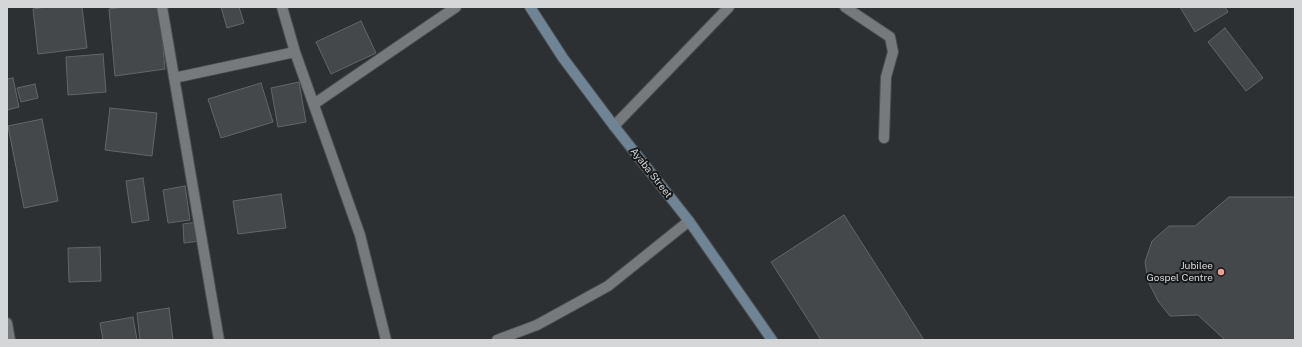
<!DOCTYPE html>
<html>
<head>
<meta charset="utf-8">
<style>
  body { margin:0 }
  #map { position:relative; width:1302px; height:347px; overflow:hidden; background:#2d3032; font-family:"Public Sans",sans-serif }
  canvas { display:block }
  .frame { position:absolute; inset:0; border:8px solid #d4d6d8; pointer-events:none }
</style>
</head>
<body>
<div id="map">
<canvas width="1302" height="347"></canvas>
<div class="frame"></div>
</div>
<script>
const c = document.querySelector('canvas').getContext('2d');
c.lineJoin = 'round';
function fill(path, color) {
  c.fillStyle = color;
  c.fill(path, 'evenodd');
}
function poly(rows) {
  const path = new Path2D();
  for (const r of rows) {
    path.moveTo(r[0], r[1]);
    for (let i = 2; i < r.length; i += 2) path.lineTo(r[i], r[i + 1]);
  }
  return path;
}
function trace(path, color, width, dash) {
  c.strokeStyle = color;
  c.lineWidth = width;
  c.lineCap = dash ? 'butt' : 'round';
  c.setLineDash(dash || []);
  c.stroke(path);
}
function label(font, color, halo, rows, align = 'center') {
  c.font = font + ' "Public Sans",sans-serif';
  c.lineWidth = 4;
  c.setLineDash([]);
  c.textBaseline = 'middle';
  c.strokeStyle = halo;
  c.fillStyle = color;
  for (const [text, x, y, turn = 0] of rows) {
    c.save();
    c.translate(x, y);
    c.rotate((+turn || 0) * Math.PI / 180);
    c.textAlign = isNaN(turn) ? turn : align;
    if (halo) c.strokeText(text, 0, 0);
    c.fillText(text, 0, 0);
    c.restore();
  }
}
const building = poly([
  [46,7,82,7,87,48,38,54,33,9,46,7],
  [124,7,159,7,165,69,115,76,109,9,124,7],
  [221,7,239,7,244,23,227,28,221,7],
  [1180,7,1225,7,1228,12,1195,32,1180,7],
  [361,21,376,53,331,74,316,42,361,21],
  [1225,28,1263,78,1246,91,1208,42,1225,28],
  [103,54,106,92,68,95,66,57,103,54],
  [13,78,19,107,7,110,7,79,13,78],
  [299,82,306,122,278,127,271,88,299,82],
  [261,83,273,122,221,138,208,99,261,83],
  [35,84,38,98,21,102,17,88,35,84],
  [110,108,157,113,152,156,105,150,110,108],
  [42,119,58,201,24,208,8,126,42,119],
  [143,178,149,220,132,223,126,181,143,178],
  [185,186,190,220,168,223,163,190,185,186],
  [281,194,286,228,238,234,233,201,281,194],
  [1229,197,1295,197,1295,340,1225,340,1198,315,1170,316,1158,301,1148,281,1145,262,1152,241,1169,226,1195,226,1229,197],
  [844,215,924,340,821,340,771,262,844,215],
  [198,222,200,241,184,243,183,224,198,222],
  [100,247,101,281,69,282,68,248,100,247],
  [169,308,173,340,140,340,137,313,169,308],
  [133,317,137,340,103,340,100,323,133,317]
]);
const service = poly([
  [845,7,890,37,893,52,886,77,884,138]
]);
const minor = poly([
  [162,7,219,340],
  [282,7,295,52,360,235,386,340],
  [174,78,295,52],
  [314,104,456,7],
  [614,126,729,7],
  [7,323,10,340],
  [497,340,537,325,608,286,689,221]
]);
const secondary = poly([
  [530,7,563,58,614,126,689,221,772,340]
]);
const markers = [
  [1221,272,4,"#f59d8e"]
];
const streetNames = [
  ["Ayaba Street",651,173,52]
];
const poiNames = [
  ["Jubilee",1213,266],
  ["Gospel Centre",1213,278]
];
fill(building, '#45484a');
trace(building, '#636668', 1);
trace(service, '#4b4d4f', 12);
trace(minor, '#4b4d4f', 12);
trace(secondary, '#4b4d4f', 12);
trace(service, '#777a7d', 10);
trace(minor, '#777a7d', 10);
trace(secondary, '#6f8595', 10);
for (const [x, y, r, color] of markers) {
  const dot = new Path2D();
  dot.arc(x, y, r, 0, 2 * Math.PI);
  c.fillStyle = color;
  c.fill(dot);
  trace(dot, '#171819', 1.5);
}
label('10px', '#d4d6d8', '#171819', streetNames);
label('10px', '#d4d6d8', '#171819', poiNames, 'right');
</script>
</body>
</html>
